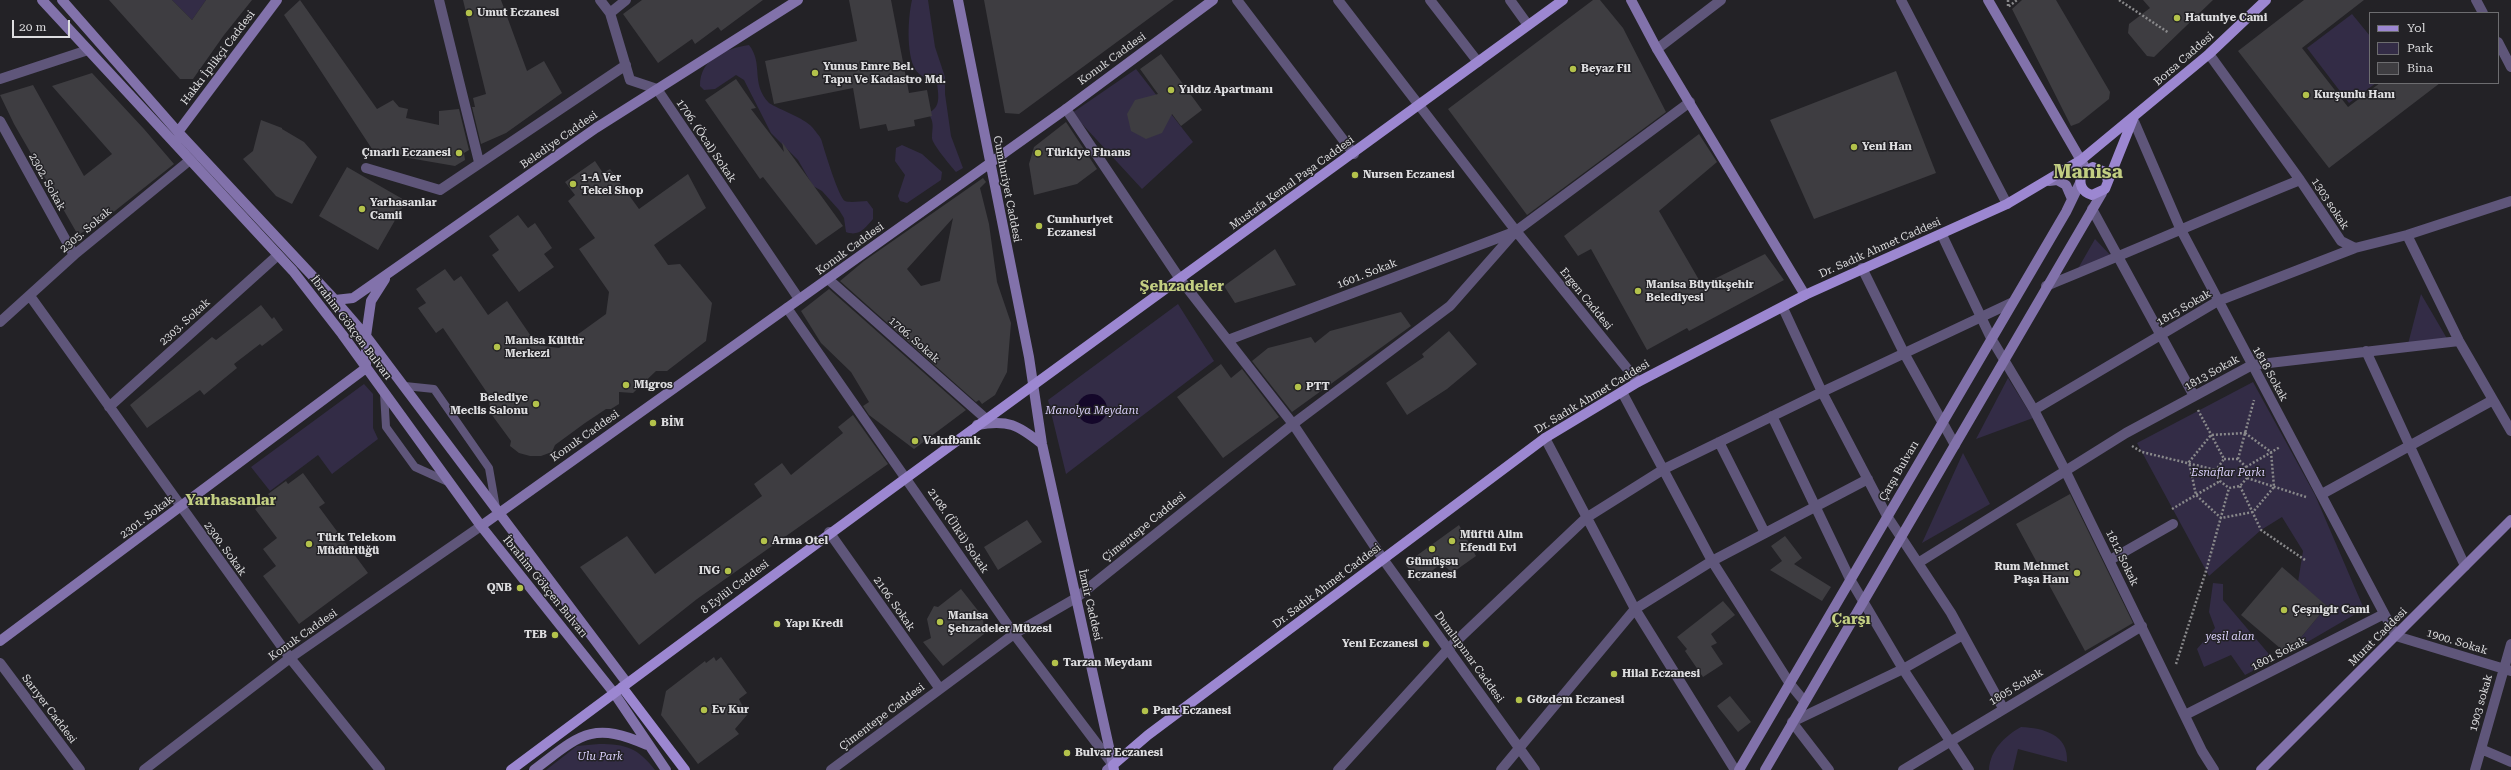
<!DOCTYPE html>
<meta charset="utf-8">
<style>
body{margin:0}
#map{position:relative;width:2511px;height:770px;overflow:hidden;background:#232226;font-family:"Roboto Serif",serif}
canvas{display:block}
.legend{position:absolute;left:2369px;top:12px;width:130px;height:72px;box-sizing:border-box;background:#232226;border:1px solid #6d6d70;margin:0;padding:5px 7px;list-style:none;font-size:12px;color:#dddddf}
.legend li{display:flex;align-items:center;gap:8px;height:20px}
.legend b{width:20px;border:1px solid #6d6d70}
.scale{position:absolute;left:12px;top:20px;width:58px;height:18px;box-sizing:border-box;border:2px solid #dddddf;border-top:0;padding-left:5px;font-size:12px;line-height:14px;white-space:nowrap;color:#dddddf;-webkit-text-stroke:3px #232226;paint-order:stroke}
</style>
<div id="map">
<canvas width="2511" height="770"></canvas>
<ul class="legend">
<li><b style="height:5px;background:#9c87d1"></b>Yol</li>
<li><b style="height:11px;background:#332c46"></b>Park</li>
<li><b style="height:11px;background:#3e3d41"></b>Bina</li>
</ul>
<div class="scale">20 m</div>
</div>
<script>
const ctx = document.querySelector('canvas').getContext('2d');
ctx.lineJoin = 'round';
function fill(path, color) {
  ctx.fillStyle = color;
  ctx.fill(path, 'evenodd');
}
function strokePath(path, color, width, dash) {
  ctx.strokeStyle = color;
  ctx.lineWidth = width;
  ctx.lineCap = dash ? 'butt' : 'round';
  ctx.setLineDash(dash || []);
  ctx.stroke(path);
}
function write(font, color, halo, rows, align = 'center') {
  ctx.font = font + ' "Roboto Serif",serif';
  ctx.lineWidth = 3;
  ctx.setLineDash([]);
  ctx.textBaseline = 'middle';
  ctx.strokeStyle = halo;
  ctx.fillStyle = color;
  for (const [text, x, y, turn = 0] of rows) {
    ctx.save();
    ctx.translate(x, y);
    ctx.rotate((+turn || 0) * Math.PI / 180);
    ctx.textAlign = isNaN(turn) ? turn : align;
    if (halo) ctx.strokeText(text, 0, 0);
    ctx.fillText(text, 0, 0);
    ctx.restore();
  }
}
const green = new Path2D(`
 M172 0H206L192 20Z
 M912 0H928L935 47 945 77V94L951 136 963 168 956 172C951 166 932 144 932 138 932 127 935 123 928 113 942 107 938 95 937 82 928 79 920 77 915 69 906 53 908 17 912 0Z
 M2352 14 2370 36V83H2376L2349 103 2307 48Z
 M749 45C764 64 750 83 769 103 780 110 804 118 812 127 815 131 821 137 822 142 825 152 839 198 845 201 850 203 861 201 867 201L873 209V219C865 228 859 237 846 232L844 218 839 210 822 191 813 186 798 160 771 133 744 80 736 75 715 89 704 90 700 86C700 58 725 49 749 45Z
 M1136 69 1193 142 1142 189 1072 113Z
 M902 145 922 154 942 172 941 180 907 203 900 201 898 196 905 175 895 161 896 148Z
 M2095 239 2114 259 2076 272Z
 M2421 294 2449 342 2408 344Z
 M1178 304 1214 361 1066 474 1048 400Z
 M2008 378 2033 418 1976 439Z
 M2253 382 2315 495 2364 609 2287 654 2327 606 2298 582 2303 551 2282 517 2261 530 2209 576 2137 443Z
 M364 384 373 394V428L378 439 332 474 318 455 270 491 251 467Z
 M1963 453 1990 504 1922 543Z
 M2213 583 2223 584V600L2274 660 2245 675 2231 655 2204 667 2197 649 2215 628 2209 612Z
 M2021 727C2044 728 2069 735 2067 762L2018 749 2013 770H1989C1990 750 2005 736 2021 727Z
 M599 744C626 744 638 748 655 770H546L577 746Z`);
const water = new Path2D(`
 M1077 409a15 15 0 1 1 30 0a15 15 0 1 1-30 0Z`);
const building = new Path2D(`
 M109 0H172L192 20 206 0H252L224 35 193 79H180Z
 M300 0 377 109 393 100 399 107 408 109 406 118 439 125V111L459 109 469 150 464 153 465 160 455 166 374 152 284 15Z
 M463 0H501L527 71 544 61 562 93 506 133 481 144 472 107H475L473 98 486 94Z
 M642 0H763L721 31 718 27 695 44 692 39 658 63 623 14Z
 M849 0H891L909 93 927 90 932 116 914 120 915 126 888 131 886 124 860 129 853 88 774 104 765 61 857 41Z
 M984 0H1174L1019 114 1005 113Z
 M1593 0H1600L1623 28 1666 112 1527 215 1448 109Z
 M2022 0H2056L2110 92 2109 99 2079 123 2071 126 2012 9Z
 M2143 0H2213L2154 57 2147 56 2128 33 2129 24 2150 8Z
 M2304 0H2364L2302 48 2348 107 2380 83H2440L2329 168 2238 51Z
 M1161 54 1202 110 1181 126 1172 114 1162 133 1146 139 1131 131 1127 114 1135 100 1158 94 1140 69Z
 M1896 71 1936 173 1814 219 1770 120Z
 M92 73 144 129 174 164 106 218 78 235 14 124 0 95 33 85 84 176 112 154 52 86Z
 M736 79 756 108 751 109 784 152 782 142 843 226 816 245 763 177 760 179 705 100Z
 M261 120 282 128V129L304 142 317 157 292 204 276 196 243 159 253 151Z
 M1066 122 1097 169 1077 184 1034 195 1029 164 1034 147Z
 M1699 134 1717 162 1659 211 1702 285 1765 254 1784 280 1689 331 1687 328 1647 350 1591 249 1578 256 1564 236Z
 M595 161 603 173 610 169 639 209 688 174 706 208 654 245 668 265 680 264 712 303 706 341 667 371H656L633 393 619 392V404L611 409H606L585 423 555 445 552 452 541 456H530L519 453 510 446 511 441 489 411 490 397 443 328 436 333 418 308 426 303 416 289 445 269 454 281 461 276 488 315 507 301 537 345 559 348 606 314 609 292 579 249 595 238 568 201 575 195 565 182Z
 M347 167 406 201 378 250 319 216Z
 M983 178 986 182 980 188 989 224 997 282 1011 323 1007 372 995 395 982 404 979 400 976 402 840 281 864 261ZM953 218 940 281 921 286 907 269Z
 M518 215 528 228 535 223 552 248 544 254 554 267 519 292 492 255 499 250 489 236Z
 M1275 249 1296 285 1235 303 1224 286Z
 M829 289 966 410 914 449 869 415 863 406 869 402 851 372 821 343 801 311Z
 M261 305 272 319 274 317 283 330 262 346 260 344 234 364 237 368 204 395 200 390 147 428 130 405 212 337 216 340Z
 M1401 312 1411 326 1292 412 1252 361 1268 348 1311 337 1315 343 1330 331Z
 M1449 331 1477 364 1447 389 1407 415 1386 383 1424 357 1422 354Z
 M1221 364 1231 378 1242 369 1279 417 1223 458 1177 397Z
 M853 415 888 464 697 599 639 645 580 567 627 536 655 574 762 496 754 484 782 463 791 475 843 433 838 427Z
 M303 473 325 503 319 507 368 573 299 624 263 576 276 566 263 549 277 538 255 509 270 497 268 494 286 481 288 484Z
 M2070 494 2133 623 2085 651 2016 524Z
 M1027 520 1042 542 998 570 984 547Z
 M1459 525 1476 556 1452 573 1442 563 1419 581 1405 564Z
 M1785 536 1802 558 1794 564 1831 587 1822 601 1770 570 1782 561 1771 546Z
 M2282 567 2327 606 2287 654 2241 615Z
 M961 589 983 617 984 634 943 666 923 642 931 638 927 619 934 606 938 607Z
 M1723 601 1735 615 1711 634 1717 643 1711 646 1723 664 1703 677 1685 651 1687 649 1677 637Z
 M714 657 716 661 721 657 747 693 739 699 747 715 735 729 739 734 698 764 661 715 666 691 705 661 706 663Z
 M1730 696 1751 722 1738 732 1717 706Z`);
const path = new Path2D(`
 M2008 0V7L2017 0
 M2119 0 2169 33
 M2198 410 2224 459
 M2245 433 2271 452 2274 487 2253 512 2221 518 2196 495 2189 462 2211 435Z
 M2132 446 2142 452 2216 470
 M2224 459H2238L2246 467 2247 478 2240 486 2229 488 2220 481 2216 470Z
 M2238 459 2254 400
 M2246 467 2280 447
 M2247 478 2306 497
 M2240 486 2261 530 2305 560
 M2172 509 2220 481
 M2176 664 2206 571 2229 488`);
const lane = new Path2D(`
 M405 386 434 389 489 468 496 508
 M384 393 386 427 415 467 446 481`);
const street = new Path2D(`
 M439 0 479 162
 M600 0 610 13 630 80 657 89 799 299
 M1237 0 1354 154
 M1338 0 1516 231 1638 382
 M1430 0 1478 62
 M1510 0 1528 25
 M1901 0 2007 204
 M2476 0 2483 13
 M610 13 626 0
 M2498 42 2511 67
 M1657 49 1721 0
 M2209 54 2300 180 2341 241 2355 248 2407 235 2511 201
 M0 79 88 50
 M1066 109 1180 279 1293 424 1383 559 1535 770
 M2133 119 2180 228 2396 636 2511 671
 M0 121 74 255
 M366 168 440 190 626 65
 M2092 209 2194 396
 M1942 235 1991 338 2034 410 2065 470 2202 751 2214 770
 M2407 235 2459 341 2511 431
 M1862 268 1904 353 1955 445
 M828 279 985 418
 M2046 286C2131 252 2215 214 2300 180
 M30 296 290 658 380 770
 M787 308 1014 634 1113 765
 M1783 308 1822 392 1887 516 1951 613 2003 708
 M0 322 74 255 190 160
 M1228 340 1514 232
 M2366 351 2465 566
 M1622 392 1712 561 1790 684 1804 701
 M109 407 278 255
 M2034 410 2218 301 2355 248
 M1772 416 1850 579 1903 669 1969 770
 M1545 438 1635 609 1735 770
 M1719 442 1765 533
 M2322 494 2493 400
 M829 532 940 689
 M2110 560 2173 524
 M1918 563 2126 433 2252 365 2459 341
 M0 663 80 770
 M2185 715 2384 614
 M2481 749 2511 762
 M144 770 290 658 481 526
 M831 770 1014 634 1076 598 1293 424 1450 306 1516 231 1690 102
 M1338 770 1449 648 1586 518 1664 469 1822 392 2011 303
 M1501 770 1635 609 1712 561 1868 479
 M1829 770 1792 722 1903 669 1963 635
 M1903 770 2142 626
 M2475 770 2511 644`);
const secondary = new Path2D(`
 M42 0 293 271 342 334 481 526 614 693 666 770
 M62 0 178 132 335 300 366 336 627 683
 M958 0 1029 357 1042 444 1113 765 1107 770
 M1631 0 1657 49 1805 295
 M1988 0 2086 169
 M178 132 277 0
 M2049 181 2057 180 2066 185 2072 199
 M335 300 353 298 596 128 798 0
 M366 368V336L371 301 385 279
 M977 425C1008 419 1018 425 1042 444
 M481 526 1066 109 1213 0
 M0 641 366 368
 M534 770C579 736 591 720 647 745
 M1739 770 2066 212 2080 183
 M1765 770 2102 193
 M2261 770 2511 520`);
const primary = new Path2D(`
 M2108 181 2105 172 2093 167 2082 174C2078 184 2082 192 2092 195L2105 189 2133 119
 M622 687 685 770
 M511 770C859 510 1211 256 1563 0
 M1114 770 1113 765 1148 735 1545 438 1638 382 1805 295 2007 204 2081 160 2209 54 2266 0`);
const markers = [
 [469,13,4,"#b3c24b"],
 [2177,18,4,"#b3c24b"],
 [1573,69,4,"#b3c24b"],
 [815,73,4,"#b3c24b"],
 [1171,90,4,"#b3c24b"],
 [2306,95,4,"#b3c24b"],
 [1854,147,4,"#b3c24b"],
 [459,153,4,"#b3c24b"],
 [1038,153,4,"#b3c24b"],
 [1355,175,4,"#b3c24b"],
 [573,184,4,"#b3c24b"],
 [362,209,4,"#b3c24b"],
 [1039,226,4,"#b3c24b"],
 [1638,291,4,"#b3c24b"],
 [497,347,4,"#b3c24b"],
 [626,385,4,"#b3c24b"],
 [1298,387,4,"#b3c24b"],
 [536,404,4,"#b3c24b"],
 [653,423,4,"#b3c24b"],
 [915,441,4,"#b3c24b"],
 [764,541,4,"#b3c24b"],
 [1452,541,4,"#b3c24b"],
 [309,544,4,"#b3c24b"],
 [1432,549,4,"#b3c24b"],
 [728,571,4,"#b3c24b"],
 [2077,573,4,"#b3c24b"],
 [520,588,4,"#b3c24b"],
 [2284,610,4,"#b3c24b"],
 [940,622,4,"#b3c24b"],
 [777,624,4,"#b3c24b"],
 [555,635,4,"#b3c24b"],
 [1426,644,4,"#b3c24b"],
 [1055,663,4,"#b3c24b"],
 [1614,674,4,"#b3c24b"],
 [1519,700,4,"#b3c24b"],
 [704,710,4,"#b3c24b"],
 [1145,711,4,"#b3c24b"],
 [1067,753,4,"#b3c24b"]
];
const poiNames = [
 ["Umut Eczanesi",477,13],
 ["Hatuniye Cami",2185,18],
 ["Yunus Emre Bel.",823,67],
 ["Tapu Ve Kadastro Md.",823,80],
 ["Beyaz Fil",1581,69],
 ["Yıldız Apartmanı",1179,90],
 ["Kurşunlu Hanı",2314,95],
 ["Yeni Han",1862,147],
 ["Çınarlı Eczanesi",451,153,"right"],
 ["Türkiye Finans",1046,153],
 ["Nursen Eczanesi",1363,175],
 ["1-A Ver",581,178],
 ["Tekel Shop",581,191],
 ["Yarhasanlar",370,203],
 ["Camii",370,216],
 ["Cumhuriyet",1047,220],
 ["Eczanesi",1047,233],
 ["Manisa Büyükşehir",1646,285],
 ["Belediyesi",1646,298],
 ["Manisa Kültür",505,341],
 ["Merkezi",505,354],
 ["Migros",634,385],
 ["PTT",1306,387],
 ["Belediye",528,398,"right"],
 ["Meclis Salonu",528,411,"right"],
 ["BİM",661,423],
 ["Vakıfbank",923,441],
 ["Müftü Alim",1460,535],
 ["Efendi Evi",1460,548],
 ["Türk Telekom",317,538],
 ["Müdürlüğü",317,551],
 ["Arma Otel",772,541],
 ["Gümüşsu",1432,562,"center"],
 ["Eczanesi",1432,575,"center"],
 ["Rum Mehmet",2069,567,"right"],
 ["Paşa Hanı",2069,580,"right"],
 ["ING",720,571,"right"],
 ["QNB",512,588,"right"],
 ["Çeşnigir Cami",2292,610],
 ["Manisa",948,616],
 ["Şehzadeler Müzesi",948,629],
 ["Yapı Kredi",785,624],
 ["TEB",547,635,"right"],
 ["Yeni Eczanesi",1418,644,"right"],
 ["Tarzan Meydanı",1063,663],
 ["Hilal Eczanesi",1622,674],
 ["Gözdem Eczanesi",1527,700],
 ["Ev Kur",712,710],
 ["Park Eczanesi",1153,711],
 ["Bulvar Eczanesi",1075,753]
];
const streetNames = [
 ["Hakkı İplikçi Caddesi",218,58,-53],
 ["Konuk Caddesi",1112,59,-36],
 ["Borsa Caddesi",2184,59,-41],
 ["Belediye Caddesi",559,140,-35],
 ["1706. (Öcal) Sokak",706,141,56],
 ["2302. Sokak",47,182,61],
 ["Mustafa Kemal Paşa Caddesi",1292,183,-36],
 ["Cumhuriyet Caddesi",1007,189,79],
 ["1303 sokak",2330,204,57],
 ["2305. Sokak",86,230,-40],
 ["Dr. Sadık Ahmet Caddesi",1880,248,-24],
 ["Konuk Caddesi",850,249,-36],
 ["1601. Sokak",1367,274,-21],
 ["Ergen Caddesi",1586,299,51],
 ["1815 Sokak",2184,308,-30],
 ["2303. Sokak",185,322,-42],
 ["İbrahim Gökçen Bulvarı",351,328,53],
 ["1706. Sokak",914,340,41],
 ["1813 Sokak",2212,373,-29],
 ["1818 Sokak",2270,374,61],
 ["Dr. Sadık Ahmet Caddesi",1592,397,-31],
 ["Konuk Caddesi",585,436,-35],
 ["Çarşı Bulvarı",1899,471,-60],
 ["2301. Sokak",147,517,-37],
 ["Çimentepe Caddesi",1144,527,-39],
 ["2108. (Ülkü) Sokak",958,531,56],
 ["2300. Sokak",225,549,54],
 ["1812 Sokak",2122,558,64],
 ["Dr. Sadık Ahmet Caddesi",1327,586,-37],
 ["İbrahim Gökçen Bulvarı",545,587,51],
 ["8 Eylül Caddesi",735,587,-37],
 ["2106. Sokak",894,604,55],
 ["İzmir Caddesi",1090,605,77],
 ["Konuk Caddesi",303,635,-35],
 ["Murat Caddesi",2378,637,-45],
 ["1900. Sokak",2457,642,17],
 ["1801 Sokak",2279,654,-27],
 ["Dumlupınar Caddesi",1469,657,54],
 ["1805 Sokak",2016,687,-31],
 ["1903 sokak",2481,703,-74],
 ["Sarıyer Caddesi",49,709,53],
 ["Çimentepe Caddesi",882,717,-37]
];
const parkNames = [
 ["Manolya Meydanı",1092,411],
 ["Esnaflar Parkı",2228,473],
 ["yeşil alan",2230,637],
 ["Ulu Park",600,757]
];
const districtNames = [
 ["Şehzadeler",1182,287],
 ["Yarhasanlar",231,501],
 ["Çarşı",1851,620]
];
const townNames = [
 ["Manisa",2088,172]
];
fill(green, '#332c46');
fill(water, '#14072a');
fill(building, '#3e3d41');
strokePath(path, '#89898b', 2.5, [2, 2]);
strokePath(lane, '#5f567a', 8);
strokePath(street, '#5f567a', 10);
strokePath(secondary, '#8272ab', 10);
strokePath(primary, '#9c87d1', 10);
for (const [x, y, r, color] of markers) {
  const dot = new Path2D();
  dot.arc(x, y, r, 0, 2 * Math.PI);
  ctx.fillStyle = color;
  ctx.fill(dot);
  strokePath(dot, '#232226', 1.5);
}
write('bold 11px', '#dddddf', '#232226', poiNames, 'left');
write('11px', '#dddddf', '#232226', streetNames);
write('italic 11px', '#dbd1fc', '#232226', parkNames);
write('bold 15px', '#c2ce82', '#232226', districtNames);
write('bold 19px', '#c2ce82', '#232226', townNames);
</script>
